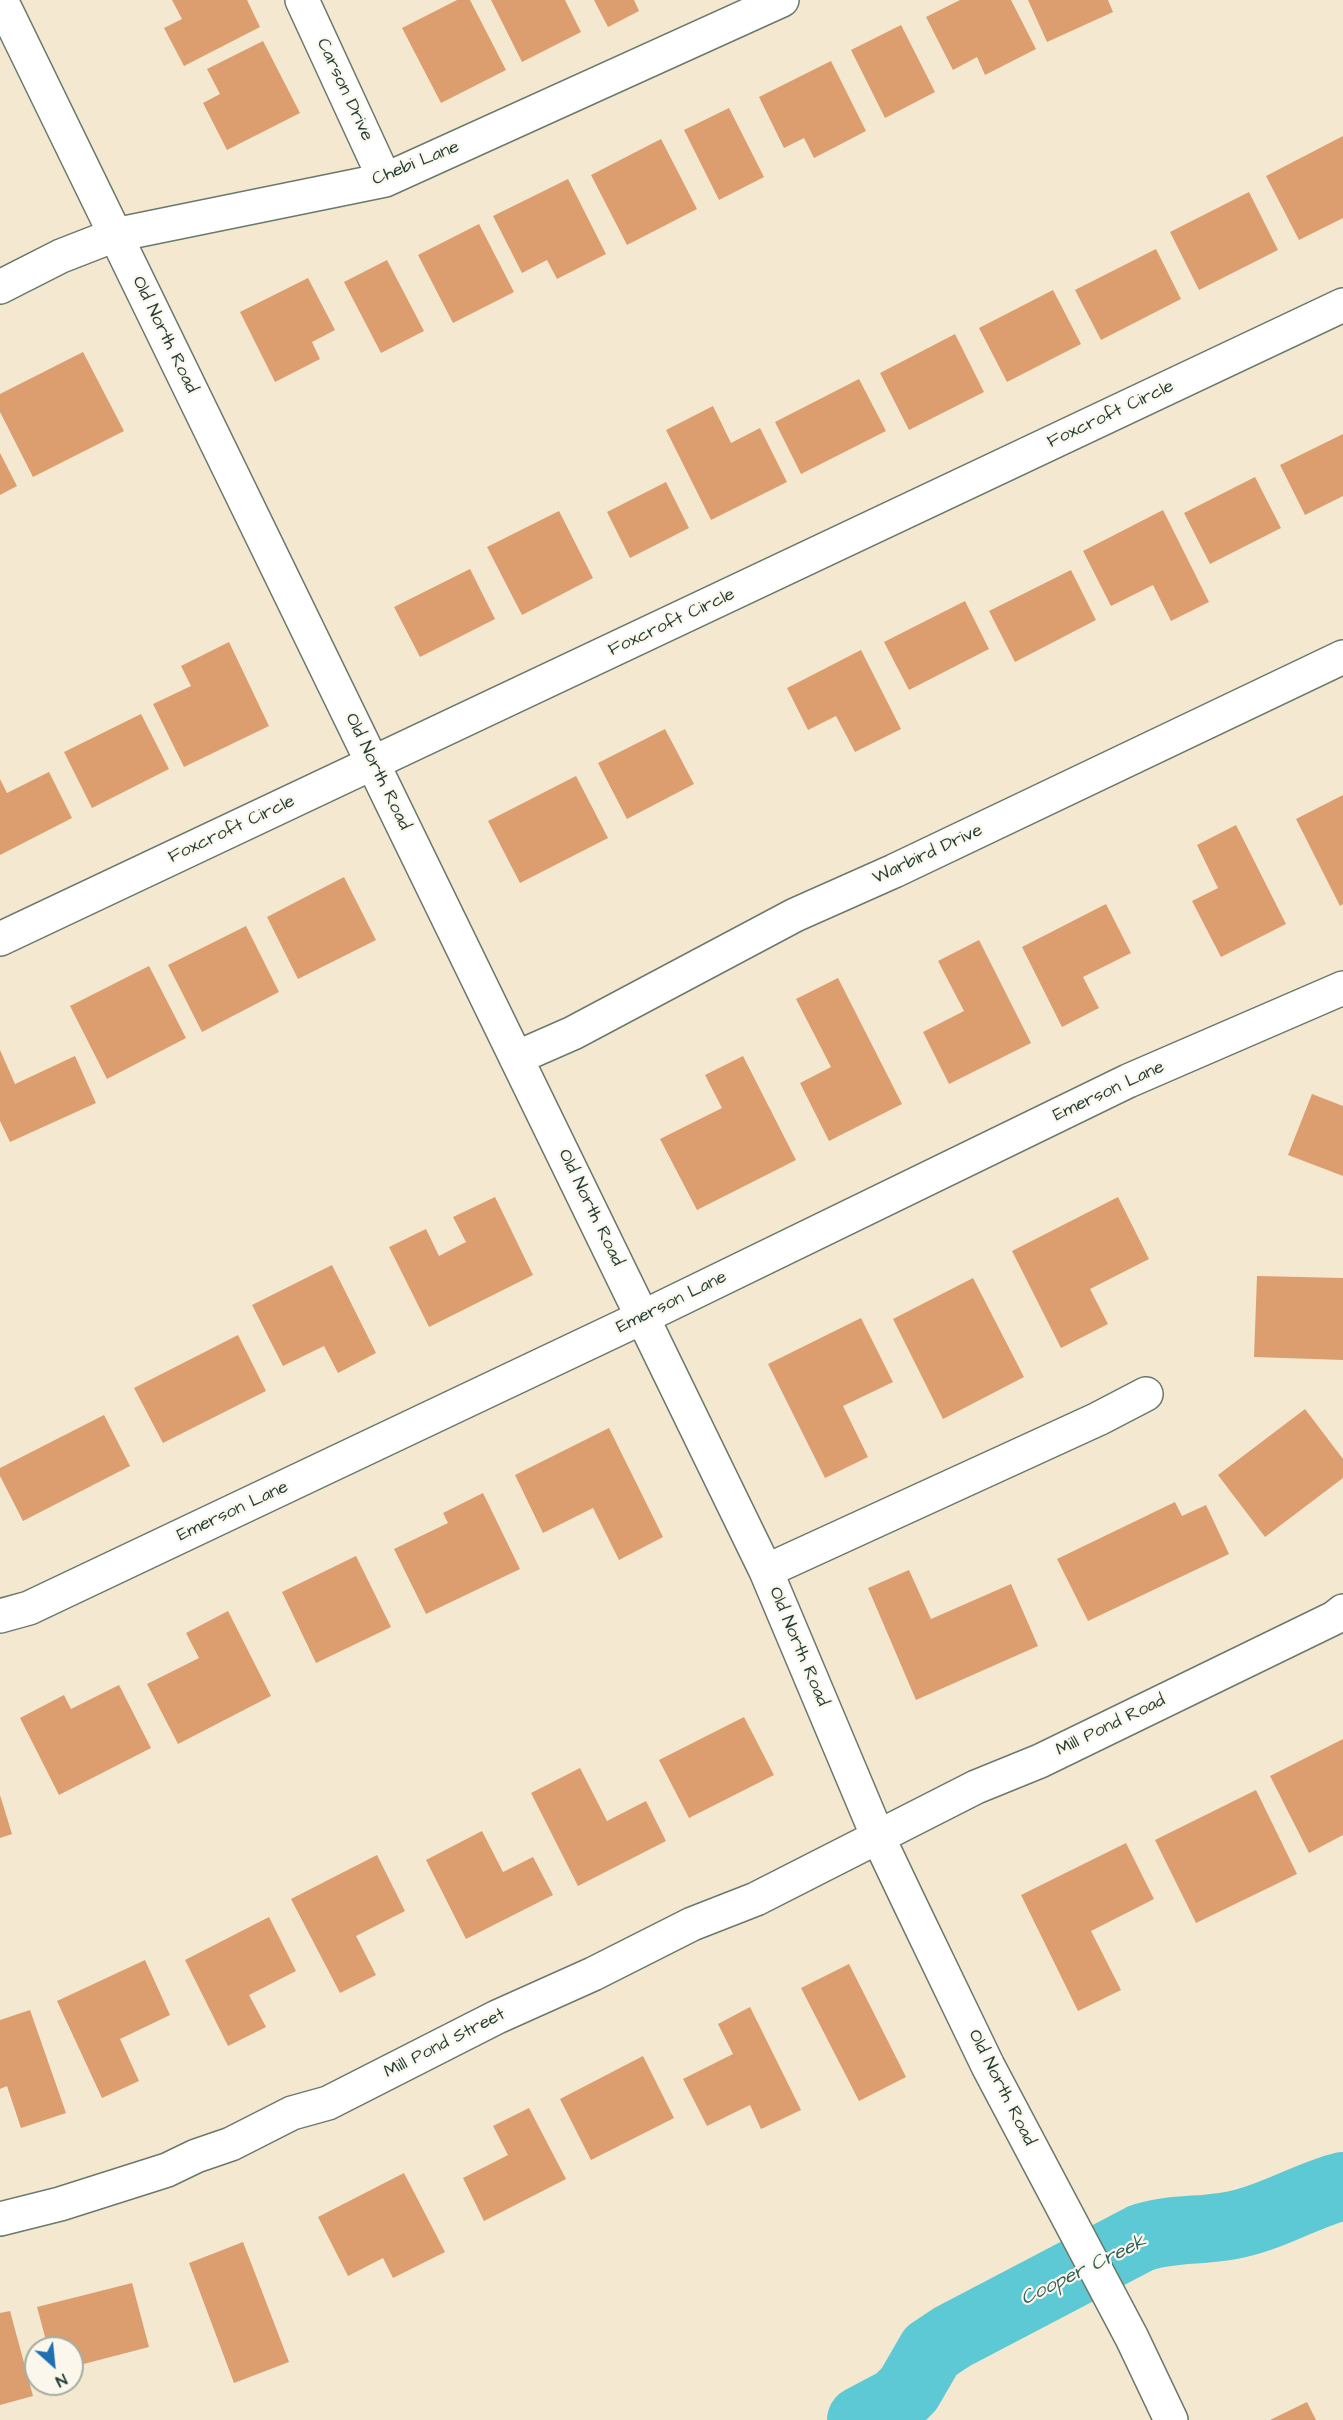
<!DOCTYPE html>
<style>
body{margin:0}
#map{position:relative;width:1343px;height:2420px;overflow:hidden;background:#f4e8d0;font-family:"Architects Daughter",sans-serif}
canvas{display:block}
.north{position:absolute;left:24px;top:2336px;width:60px;height:60px;box-sizing:border-box;background:#fbf7ec;border:2px solid #a3ada2;border-radius:50%;rotate:153deg;font-size:16px;font-weight:700;line-height:24px;text-align:center;color:#1f3d34}
.north::after{content:'';display:block;margin:auto;width:21px;height:27px;background:#1f6fb2;clip-path:polygon(50% 0,100% 100%,50% 72%,0 100%)}
</style>
<div id="map">
<canvas width="1343" height="2420"></canvas>
<div class="north">N</div>
</div>
<script>
const ctx = document.querySelector('canvas').getContext('2d');
ctx.lineJoin = 'round';
function strokePath(path, color, width, dash) {
  ctx.strokeStyle = color;
  ctx.lineWidth = width;
  ctx.lineCap = dash ? 'butt' : 'round';
  ctx.setLineDash(dash || []);
  ctx.stroke(path);
}
function fill(path, color) {
  ctx.fillStyle = color;
  ctx.fill(path, 'evenodd');
}
function write(font, color, halo, rows, align = 'center') {
  ctx.font = font + ' "Architects Daughter",sans-serif';
  ctx.lineWidth = 4.5;
  ctx.setLineDash([]);
  ctx.textBaseline = 'middle';
  ctx.strokeStyle = halo;
  ctx.fillStyle = color;
  for (const [text, x, y, turn = 0] of rows) {
    ctx.save();
    ctx.translate(x, y);
    ctx.rotate((+turn || 0) * Math.PI / 180);
    ctx.textAlign = isNaN(turn) ? turn : align;
    if (halo) ctx.strokeText(text, 0, 0);
    ctx.fillText(text, 0, 0);
    ctx.restore();
  }
}
const river = new Path2D(`
 M861 2420 897 2401 909 2389 931 2351 952 2337 1141 2238C1171 2227 1206 2232 1238 2224 1275 2216 1307 2195 1343 2186`);
const building = new Path2D(`
 M172 0H247L260 27 184 66 164 28 182 19Z
 M457 0H470L506 70 441 103 402 28Z
 M491 0H565L581 32 522 62Z
 M594 0H634L639 11 608 27Z
 M960 0H1011L1036 49 985 75 977 57 953 70 926 17Z
 M1028 0H1108L1113 12 1047 42Z
 M901 25 935 92 885 118 851 50Z
 M263 41 300 113 227 150 203 103 220 94 207 69Z
 M831 61 866 131 814 158 804 138 784 148 759 97Z
 M729 108 764 177 719 200 684 130Z
 M1343 136V218L1299 240 1266 176Z
 M661 139 697 209 627 245 591 175Z
 M568 179 606 254 557 279 547 260 522 273 493 216Z
 M1249 192 1278 250 1199 290 1170 232Z
 M479 224 514 292 453 323 418 255Z
 M1156 249 1181 299 1101 340 1075 290Z
 M387 260 424 331 381 353 344 282Z
 M308 278 335 330 312 342 320 359 275 382 240 312Z
 M1053 290 1081 344 1007 382 979 328Z
 M955 334 984 392 909 430 880 373Z
 M83 352 124 431 33 477 0 412V394Z
 M859 379 886 431 801 474 775 422Z
 M713 406 731 443 760 428 787 482 711 520 666 430Z
 M1343 434V496L1305 515 1280 465Z
 M0 453 17 486 0 495Z
 M1255 477 1281 528 1210 564 1184 513Z
 M666 482 689 528 630 558 607 512Z
 M1163 510 1209 602 1171 621 1153 585 1111 606 1083 551Z
 M559 511 593 578 522 615 487 547Z
 M470 569 495 619 420 657 394 607Z
 M1071 570 1096 620 1015 662 989 611Z
 M965 601 989 649 909 690 884 642Z
 M229 642 269 726 184 767 153 704 191 686 181 666Z
 M861 650 901 729 855 752 836 716 808 730 787 688Z
 M141 714 169 769 92 808 64 752Z
 M665 729 694 784 627 819 598 763Z
 M49 772 72 818 0 855V779L7 793Z
 M576 776 608 838 520 883 488 821Z
 M1343 795V904L1340 906 1296 819Z
 M1236 825 1286 924 1221 957 1192 901 1218 888 1197 845Z
 M344 877 376 940 298 979 267 917Z
 M1106 904 1131 953 1083 977 1099 1008 1062 1027 1022 947Z
 M246 926 279 992 202 1032 168 965Z
 M979 940 1031 1043 949 1084 923 1032 964 1011 938 961Z
 M149 966 186 1038 107 1079 70 1006Z
 M838 978 902 1104 829 1141 800 1083 831 1067 796 999Z
 M0 1050 15 1084 75 1056 96 1103 10 1142 0 1121Z
 M743 1056 796 1160 697 1210 660 1139 722 1108 705 1075Z
 M1312 1094 1343 1106V1176L1288 1155Z
 M495 1197 533 1275 429 1327 389 1247 426 1229 439 1256 466 1242 453 1217Z
 M1118 1197 1149 1259 1090 1289 1108 1324 1061 1348 1012 1251Z
 M332 1265 376 1353 338 1373 324 1346 283 1366 252 1305Z
 M1257 1276 1343 1278V1360L1254 1357Z
 M973 1278 1024 1377 943 1419 893 1319Z
 M861 1318 893 1382 843 1406 868 1457 825 1478 768 1364Z
 M238 1335 266 1391 163 1443 134 1388Z
 M1305 1409 1343 1459V1478L1265 1537 1218 1475Z
 M104 1415 130 1466 23 1521 0 1476V1468Z
 M609 1428 663 1537 619 1560 593 1508 543 1533 515 1475Z
 M483 1493 520 1569 426 1614 394 1549 448 1523 443 1513Z
 M1175 1502 1182 1516 1206 1505 1229 1554 1088 1621 1057 1559Z
 M356 1556 391 1627 316 1663 282 1592Z
 M909 1570 931 1619 1011 1584 1038 1646 916 1700 868 1588Z
 M228 1611 271 1696 178 1744 147 1684 199 1658 186 1633Z
 M119 1685 151 1748 59 1795 20 1718 64 1695 71 1709Z
 M744 1717 774 1775 689 1818 659 1760Z
 M1343 1739V1835L1309 1853 1270 1776Z
 M580 1768 607 1821 646 1801 666 1841 578 1886 531 1793Z
 M1256 1790 1297 1874 1196 1923 1155 1840Z
 M0 1795 12 1834 0 1838Z
 M482 1831 503 1872 533 1857 553 1895 466 1939 426 1860Z
 M1126 1843 1154 1899 1091 1931 1121 1990 1078 2011 1021 1895Z
 M377 1855 405 1911 356 1936 376 1975 340 1993 291 1899Z
 M269 1917 296 1971 249 1995 266 2027 228 2046 185 1960Z
 M145 1960 170 2015 120 2039 139 2081 102 2098 57 2001Z
 M849 1964 906 2077 859 2101 801 1988Z
 M750 2007 801 2110 761 2129 750 2105 707 2126 683 2079 733 2054 718 2024Z
 M30 2010 66 2113 21 2128 7 2086 0 2089V2020Z
 M643 2056 674 2118 591 2160 560 2099Z
 M529 2108 566 2179 484 2221 463 2178 508 2155 493 2126Z
 M404 2173 445 2252 393 2278 383 2258 348 2276 318 2217Z
 M243 2242 289 2362 234 2383 189 2263Z
 M132 2283 149 2347 72 2367V2348H48L37 2307Z
 M10 2311 33 2396 0 2405V2313Z
 M1307 2402 1316 2420H1270Z`);
const minor = new Path2D(`
 M1 0 766 1571 878 1837 908 1900 988 2066 1132 2338 1171 2420
 M302 0 385 180
 M0 287 61 256 115 235 385 180 782 0
 M0 939 1343 305
 M516 1058 573 1033 795 915 894 871 1343 657
 M766 1571 1098 1419 1146 1394
 M0 1616 29 1608 643 1317 1128 1081 1343 988
 M0 2219 60 2204 167 2170 196 2156 231 2144 292 2113 328 2103 497 2017 593 1974 692 1924 756 1899 976 1787 1040 1761 1334 1618 1343 1611`);
const streetNames = [
 ["Carson Drive",344,90,65],
 ["Chebi Lane",416,164,-22],
 ["Old North Road",164,335,64],
 ["Foxcroft Circle",1111,415,-25],
 ["Foxcroft Circle",672,623,-25],
 ["Old North Road",377,772,64],
 ["Foxcroft Circle",232,830,-25],
 ["Warbird Drive",928,855,-25],
 ["Emerson Lane",1109,1092,-25],
 ["Old North Road",590,1208,64],
 ["Emerson Lane",672,1303,-26],
 ["Emerson Lane",233,1512,-25],
 ["Old North Road",798,1647,67],
 ["Mill Pond Road",1111,1726,-26],
 ["Mill Pond Street",445,2044,-27],
 ["Old North Road",1001,2088,63]
];
const waterNames = [
 ["Cooper Creek",1084,2271,-26]
];
strokePath(river, '#5dc9d4', 68);
fill(building, '#dc9e6f');
strokePath(minor, '#6a796b', 36);
strokePath(minor, '#fff', 33);
write('18px', '#1f3d34', '#fbf7ec', streetNames);
write('italic 20px', '#2e605c', '#fbf7ec', waterNames);
</script>
